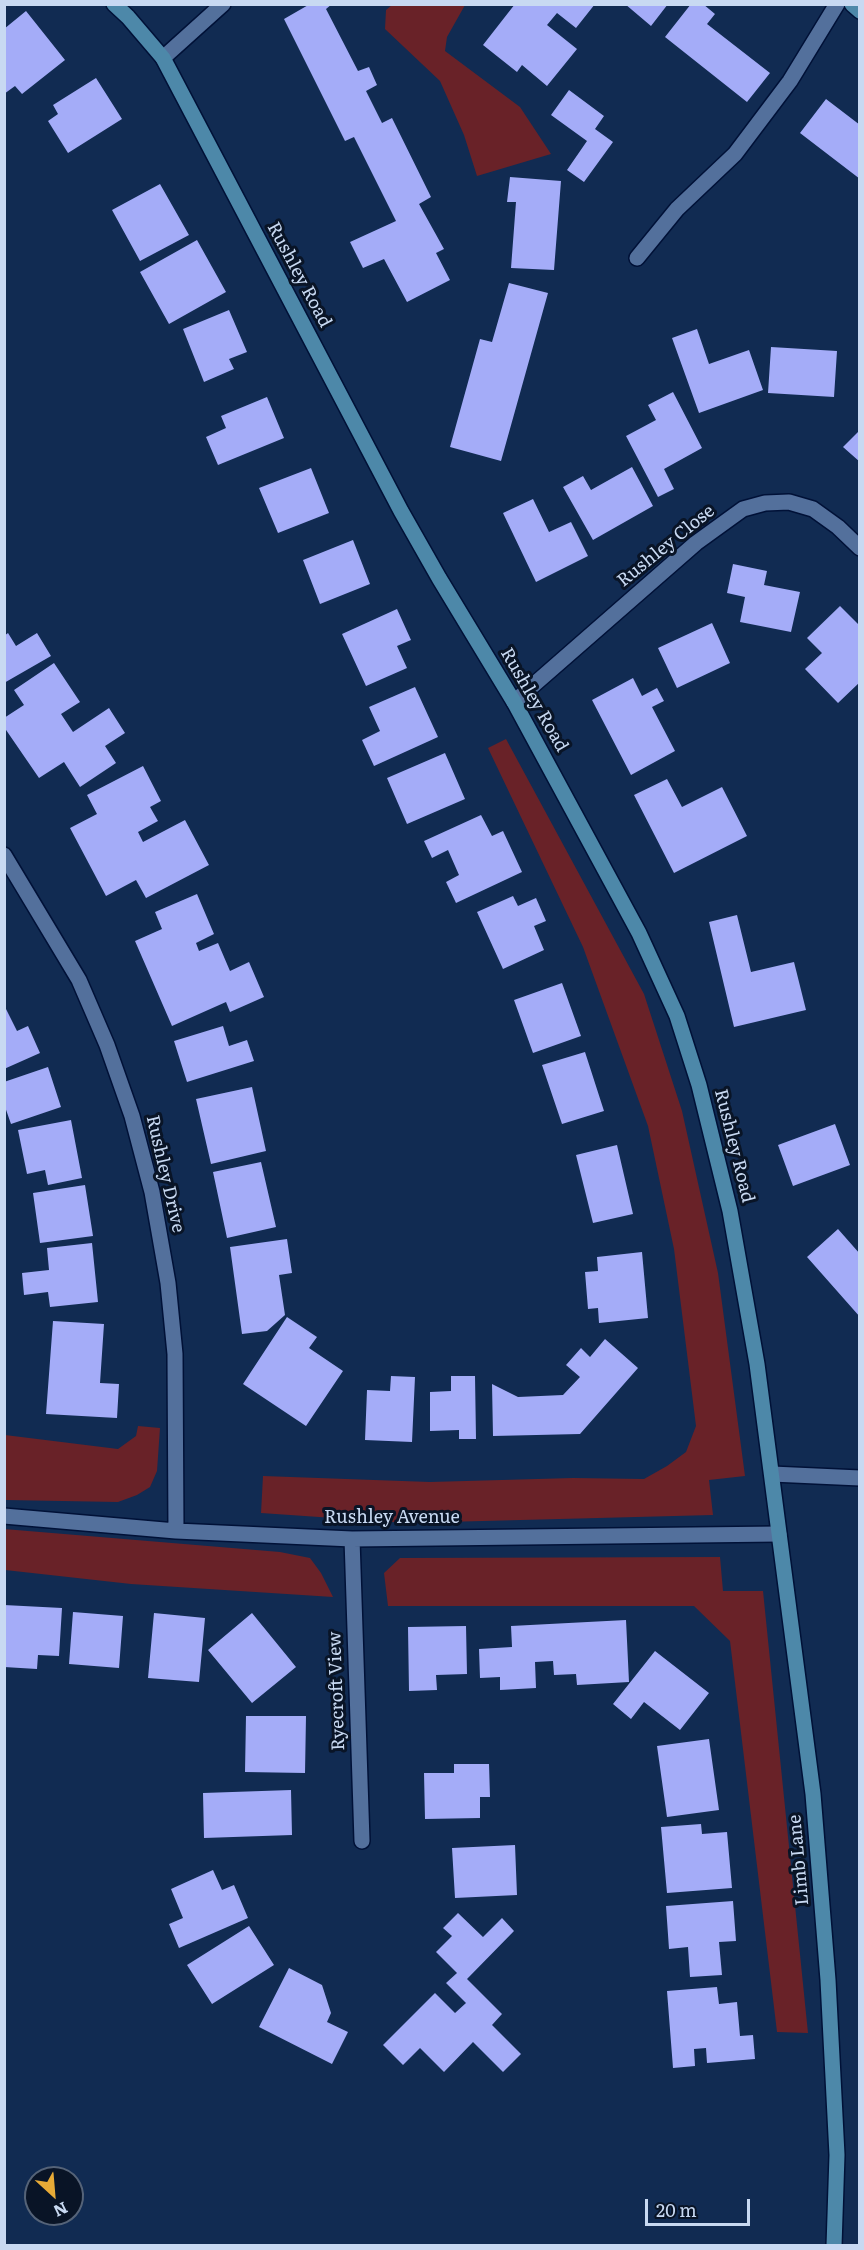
<!DOCTYPE html>
<style>
body{margin:0}
#map{position:relative;width:864px;height:2250px;overflow:hidden;background:#112b52;font-family:Literata,serif}
canvas{display:block}
.frame{position:absolute;inset:0;border:6px solid #c8d9f2;pointer-events:none}
.north{position:absolute;left:24px;top:2166px;width:60px;height:60px;box-sizing:border-box;background:#091426;border:2px solid #556378;border-radius:50%;rotate:154deg;font-size:16px;font-weight:700;line-height:24px;text-align:center;color:#c8d9f2}
.north::after{content:'';display:block;margin:auto;width:21px;height:27px;background:#e8ab37;clip-path:polygon(50% 0,100% 100%,50% 72%,0 100%)}
.scale{position:absolute;left:645px;top:2199px;width:105px;height:27px;box-sizing:border-box;border:3px solid #c8d9f2;border-top:0;padding-left:8px;font-size:18px;line-height:21px;white-space:nowrap;color:#c8d9f2;-webkit-text-stroke:4px #091426;paint-order:stroke}
</style>
<div id="map">
<canvas width="864" height="2250"></canvas>
<div class="frame"></div>
<div class="north">N</div>
<div class="scale">20 m</div>
</div>
<script>
const ctx = document.querySelector('canvas').getContext('2d');
ctx.lineJoin = 'round';
function fill(path, color) {
  ctx.fillStyle = color;
  ctx.fill(path, 'evenodd');
}
function strokePath(path, color, width, dash) {
  ctx.strokeStyle = color;
  ctx.lineWidth = width;
  ctx.lineCap = dash ? 'butt' : 'round';
  ctx.setLineDash(dash || []);
  ctx.stroke(path);
}
function write(font, color, halo, rows, align = 'center') {
  ctx.font = font + ' Literata,serif';
  ctx.lineWidth = 6;
  ctx.setLineDash([]);
  ctx.textBaseline = 'middle';
  ctx.strokeStyle = halo;
  ctx.fillStyle = color;
  for (const [text, x, y, turn = 0] of rows) {
    ctx.save();
    ctx.translate(x, y);
    ctx.rotate((+turn || 0) * Math.PI / 180);
    ctx.textAlign = isNaN(turn) ? turn : align;
    if (halo) ctx.strokeText(text, 0, 0);
    ctx.fillText(text, 0, 0);
    ctx.restore();
  }
}
const green = new Path2D(`
 M392 5H465L447 37 445 51 520 107 551 154 477 176 464 135 440 81 385 29 386 10Z
 M506 739 644 994 682 1111 718 1273 745 1476 709 1480 713 1515 406 1523 261 1513 263 1476 430 1482 573 1478 644 1479 667 1466 686 1452 696 1426 674 1249 648 1126 583 947 488 748Z
 M138 1426 160 1428 157 1471 150 1487 137 1495 118 1502 5 1500V1435L118 1449 136 1436Z
 M4 1529 280 1552 310 1558 321 1573 333 1597 131 1584 5 1570Z
 M720 1557 723 1591H763L808 2033 777 2032 730 1641 694 1606H388L384 1573 400 1558Z`);
const building = new Path2D(`
 M310 4H332L326 9 358 71 369 67 377 85 366 91 382 123 392 118 431 197 419 204 444 249 436 253 450 280 407 302 384 259 363 268 350 242 396 221 354 137 345 141 284 19Z
 M515 4H595L576 28 557 13 547 25 577 49 547 86 522 65 517 72 483 45Z
 M625 4H668L651 26Z
 M691 4H703L715 14 707 24 770 73 747 102 665 37Z
 M26 11 65 60 22 94 15 86 4 94V29Z
 M96 78 122 119 68 153 48 121 58 114 53 105Z
 M569 90 604 116 595 129 613 142 584 182 567 170 587 141 551 115Z
 M826 99 860 125V179L800 133Z
 M510 177 561 181 554 270 511 268 516 202H507Z
 M160 184 189 235 140 261 112 210Z
 M197 240 226 292 169 324 140 272Z
 M509 283 548 293 501 461 450 447 480 339 492 342Z
 M229 310 247 352 229 359 234 369 204 382 183 329Z
 M697 329 709 364 749 350 763 390 699 413 672 338Z
 M771 347 837 351 834 397 768 393Z
 M673 392 702 448 664 469 674 489 658 497 626 436 656 420 648 405Z
 M267 397 284 438 218 465 206 437 226 428 221 416Z
 M860 430V462L843 447Z
 M632 467 653 506 593 540 563 487 583 476 591 490Z
 M311 468 329 513 278 533 259 488Z
 M533 499 549 532 571 522 588 556 536 582 503 513Z
 M353 540 370 584 320 604 303 560Z
 M733 564 767 571 764 585 800 592 791 632 740 622 745 597 727 593Z
 M840 606 860 626V682L838 703 805 669 822 653 807 638Z
 M397 609 411 640 397 646 407 668 366 686 342 634Z
 M712 623 730 663 677 688 658 648Z
 M8 633 16 646 37 633 51 656 4 683V636Z
 M54 663 80 702 61 714 73 732 109 708 125 733 105 746 116 763 80 787 64 762 39 778 4 727V718L24 705 14 690Z
 M633 678 642 696 657 688 664 701 652 707 675 751 631 775 592 700Z
 M415 687 438 737 374 766 362 740 380 731 369 707Z
 M445 753 465 799 407 824 387 778Z
 M143 766 161 801 150 807 158 821 138 832 143 842 185 820 209 865 146 898 136 880 106 896 70 828 97 814 87 795Z
 M667 779 682 807 722 787 747 836 674 873 634 795Z
 M481 815 492 836 503 831 522 872 456 903 446 882 459 875 448 850 432 858 424 841Z
 M197 894 214 934 196 943 199 951 218 943 230 971 249 962 264 997 230 1012 226 1002 172 1026 135 941 162 929 155 912Z
 M513 896 518 906 536 898 546 921 534 926 544 950 503 969 477 912Z
 M737 915 751 972 794 962 806 1010 734 1027 709 922Z
 M562 983 581 1036 533 1053 514 1000Z
 M4 1005 17 1031 28 1026 40 1053 4 1069Z
 M223 1026 229 1046 247 1040 254 1061 187 1082 174 1041Z
 M585 1052 604 1111 562 1124 542 1065Z
 M48 1067 61 1107 11 1124 4 1104V1082Z
 M252 1087 266 1151 211 1164 196 1099Z
 M71 1120 82 1178 48 1185 45 1170 27 1174 18 1130Z
 M835 1124 850 1165 793 1186 778 1145Z
 M617 1145 633 1214 593 1223 576 1155Z
 M261 1162 276 1227 227 1238 213 1172Z
 M85 1185 93 1236 40 1243 33 1193Z
 M838 1229 860 1254V1317L807 1257Z
 M287 1239 292 1273 279 1275 285 1315 267 1331 242 1334 230 1247Z
 M92 1243 98 1302 50 1307 48 1292 24 1295 22 1273 49 1270 47 1248Z
 M642 1252 648 1318 599 1323 598 1308 588 1309 585 1272 598 1271 597 1257Z
 M287 1317 317 1337 309 1348 343 1371 306 1426 243 1384Z
 M53 1321 104 1324 100 1383 119 1384 117 1418 46 1414Z
 M605 1339 638 1368 580 1434 493 1436 492 1384 518 1397 563 1395 580 1377 566 1365 581 1348 590 1357Z
 M391 1376 415 1377 412 1442 365 1440 367 1390 390 1391Z
 M451 1376H475L476 1439H459V1430L430 1431V1392L451 1391Z
 M4 1605 62 1608 59 1656 38 1655 37 1669 4 1667Z
 M73 1612 123 1616 119 1668 69 1664Z
 M154 1613 205 1618 199 1682 148 1678Z
 M252 1613 296 1667 252 1703 208 1650Z
 M626 1620 629 1682 577 1685 576 1674 554 1675 553 1661 535 1662 536 1688 500 1690V1677L480 1678 479 1649 512 1647 511 1626Z
 M466 1626 467 1674 436 1675 437 1690 409 1691 408 1627Z
 M655 1651 709 1693 680 1730 644 1702 631 1719 613 1704Z
 M246 1716H306L305 1773 245 1772Z
 M709 1739 719 1810 667 1817 657 1746Z
 M454 1764H489L490 1797H480V1818L425 1819 424 1773H454Z
 M291 1790 292 1835 204 1838 203 1793Z
 M701 1824 702 1834 727 1832 732 1888 667 1893 661 1827Z
 M515 1845 517 1895 455 1898 452 1848Z
 M213 1870 222 1890 234 1885 248 1918 179 1948 169 1924 183 1918 171 1889Z
 M733 1901 736 1941 719 1942 722 1975 690 1977 688 1947 669 1949 666 1906Z
 M458 1913 483 1937 502 1918 514 1931 467 1979 502 2014 492 2025 521 2054 503 2072 473 2042 444 2072 420 2048 403 2065 383 2045 435 1993 455 2013 466 2003 446 1983 457 1973 436 1952 452 1936 443 1928Z
 M249 1926 274 1965 212 2004 187 1965Z
 M289 1968 322 1985 331 2013 327 2022 348 2032 332 2064 259 2027Z
 M717 1987 719 2004 737 2002 740 2036 753 2035 755 2059 707 2063 706 2048 694 2049 695 2066 673 2068 667 1991Z`);
const lane = new Path2D(`
 M163 58 223 4
 M637 258 677 209 735 154 790 81 837 4`);
const street = new Path2D(`
 M514 702 696 543 743 509 765 503 789 502 813 509 838 527 860 548
 M4 855 79 980 107 1045 132 1116 152 1192 168 1283 175 1354 176 1531
 M772 1474 860 1478
 M4 1516 176 1531 352 1539 779 1534
 M352 1539 362 1841`);
const secondary = new Path2D(`
 M114 4 128 17 163 58 401 511 439 578 514 702 639 933 677 1016 699 1085 730 1211 757 1364 813 1794 828 1980 837 2155 834 2246
 M852 4 860 11`);
const streetNames = [
 ["Rushley Road",299,275,62],
 ["Rushley Close",666,546,-39],
 ["Rushley Road",534,700,60],
 ["Rushley Road",734,1146,76],
 ["Rushley Drive",165,1174,77],
 ["Rushley Avenue",392,1518],
 ["Ryecroft View",337,1691,-92],
 ["Limb Lane",799,1860,-95]
];
fill(green, '#692228');
fill(building, '#a4acf8');
strokePath(lane, '#001137', 18);
strokePath(street, '#001137', 18);
strokePath(secondary, '#001137', 18);
strokePath(lane, '#53709c', 15);
strokePath(street, '#53709c', 15);
strokePath(secondary, '#4d88a9', 15);
write('18px', '#c8d9f2', '#091426', streetNames);
</script>
